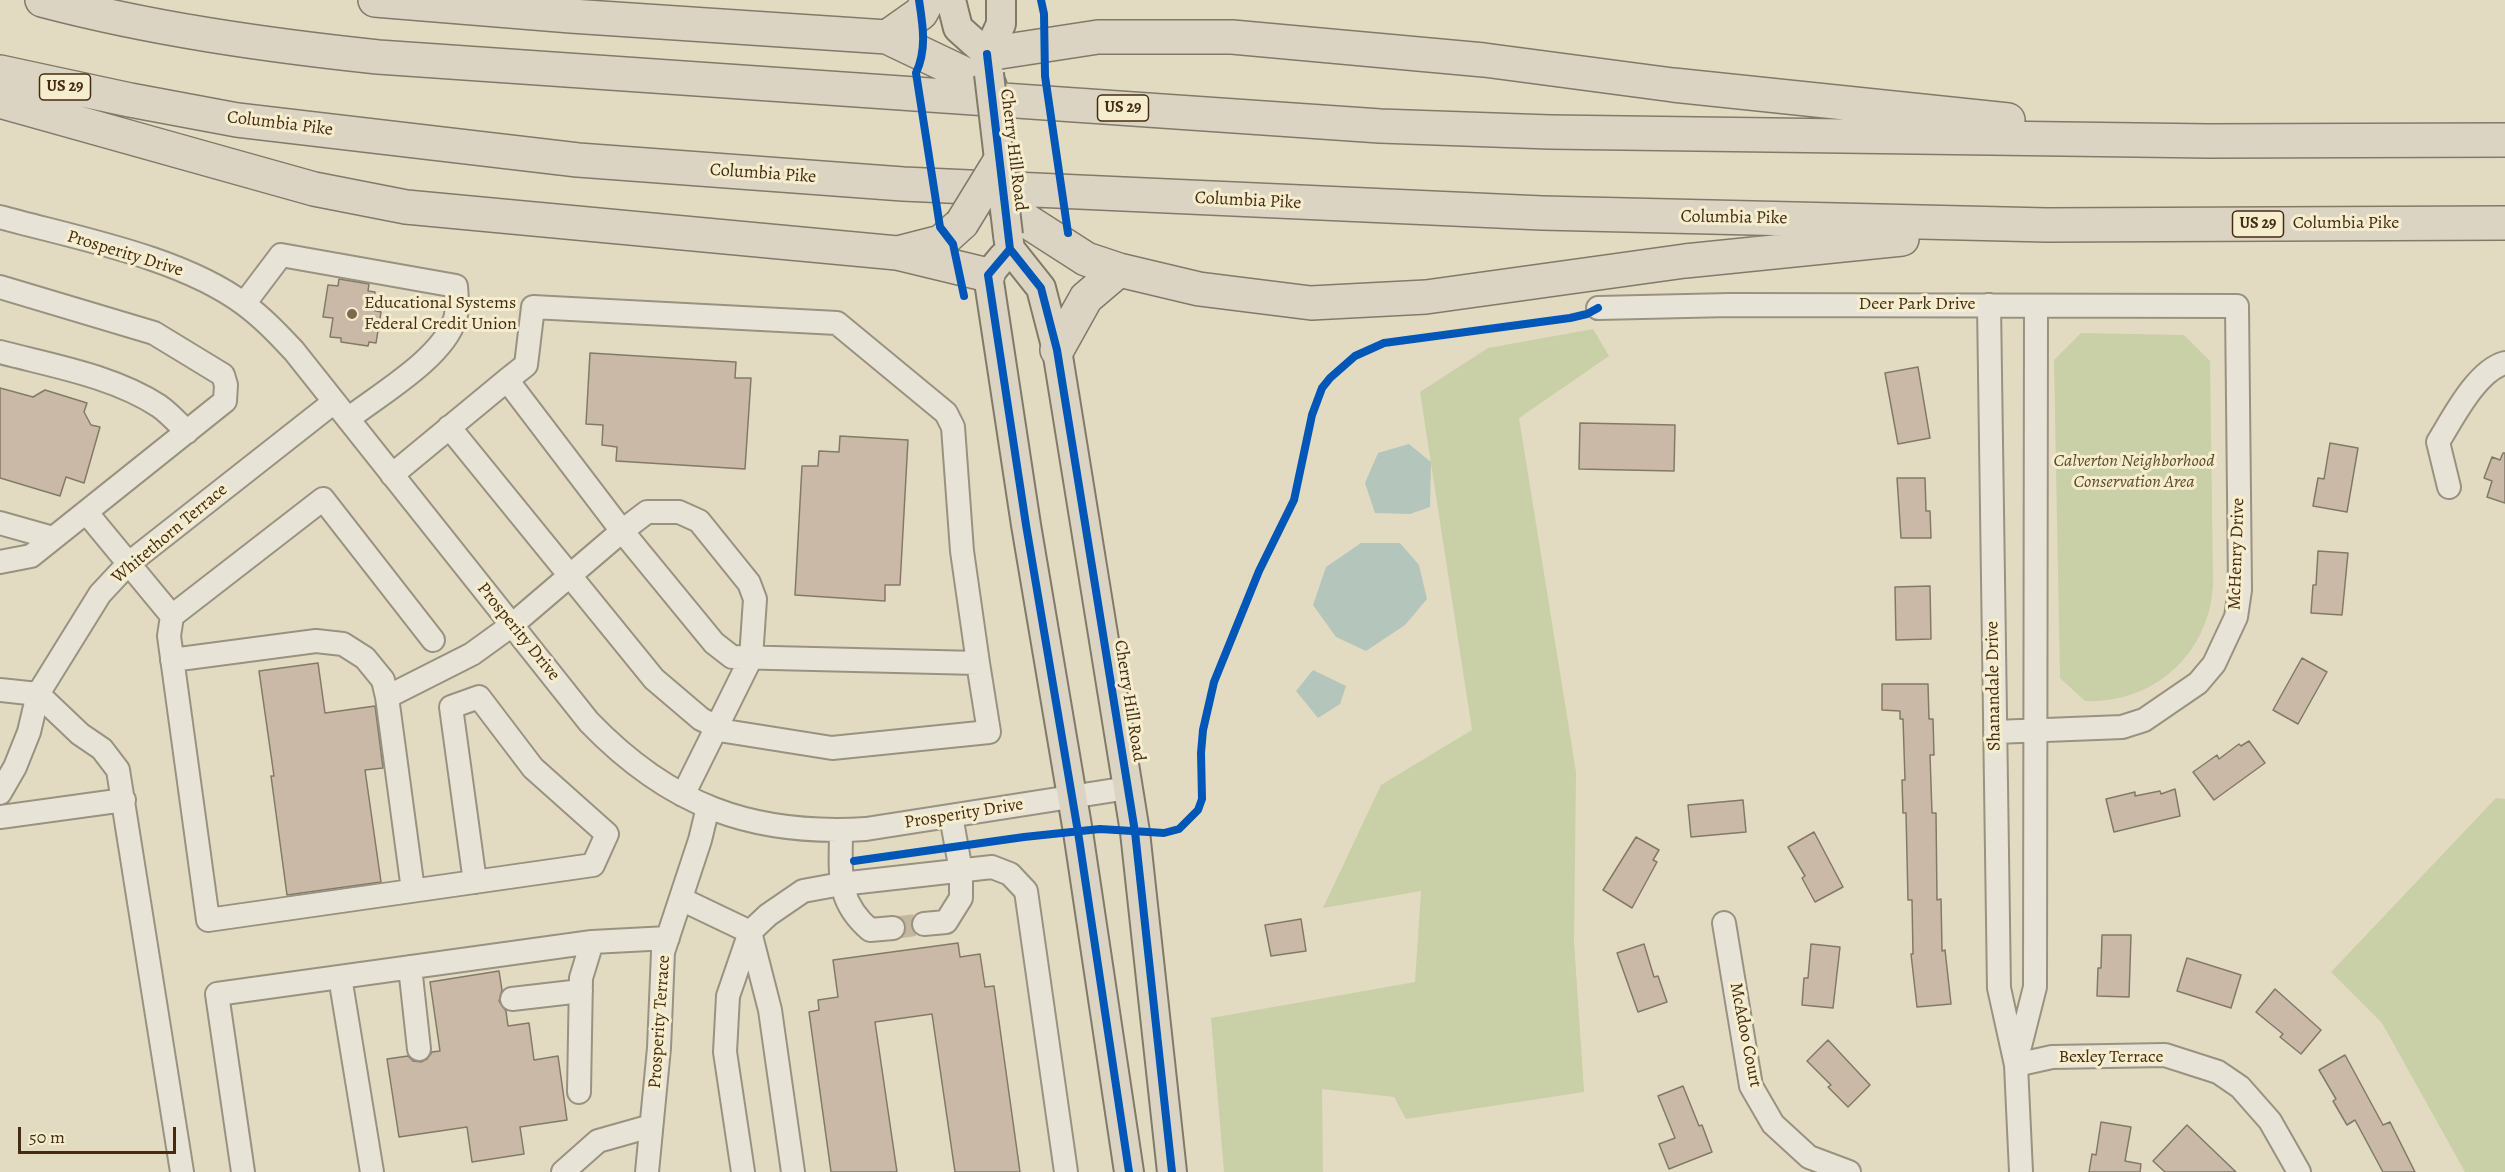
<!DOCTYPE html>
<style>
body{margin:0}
#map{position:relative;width:2505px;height:1172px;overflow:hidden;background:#e2dbc1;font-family:Alegreya,serif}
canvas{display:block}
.scale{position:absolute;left:18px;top:1127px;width:158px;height:27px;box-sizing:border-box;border:3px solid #452c10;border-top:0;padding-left:8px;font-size:18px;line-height:21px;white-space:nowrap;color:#452c10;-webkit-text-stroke:4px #f5edce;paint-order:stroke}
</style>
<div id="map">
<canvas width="2505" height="1172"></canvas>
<div class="scale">50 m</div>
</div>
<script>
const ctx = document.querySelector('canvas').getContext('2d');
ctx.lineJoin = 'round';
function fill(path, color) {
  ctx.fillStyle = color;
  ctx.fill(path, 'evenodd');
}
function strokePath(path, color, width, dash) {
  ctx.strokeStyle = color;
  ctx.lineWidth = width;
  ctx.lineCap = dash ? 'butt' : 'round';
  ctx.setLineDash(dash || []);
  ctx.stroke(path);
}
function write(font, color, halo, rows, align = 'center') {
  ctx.font = font + ' Alegreya,serif';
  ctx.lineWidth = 6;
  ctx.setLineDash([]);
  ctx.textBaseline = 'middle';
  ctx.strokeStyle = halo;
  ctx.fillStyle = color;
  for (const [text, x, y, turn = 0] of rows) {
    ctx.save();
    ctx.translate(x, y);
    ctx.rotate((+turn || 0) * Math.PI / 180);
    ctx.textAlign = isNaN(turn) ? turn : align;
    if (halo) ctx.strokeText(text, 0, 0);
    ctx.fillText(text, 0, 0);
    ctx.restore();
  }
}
const green = new Path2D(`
 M1593 329 1609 356 1519 418 1576 772 1574 942 1584 1092 1406 1119 1394 1097 1322 1089 1323 1172H1224L1211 1018 1415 982 1421 891 1323 908 1381 785 1472 730 1420 392 1488 348Z
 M2081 333 2184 335 2210 361 2213 584C2210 653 2154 704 2085 701L2060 678 2054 360Z
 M2496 798 2505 799V1172H2465L2382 1023 2331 972Z`);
const water = new Path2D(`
 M1409 444 1431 462 1430 507 1410 514 1375 513 1365 483 1378 453Z
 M1361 543H1400L1419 565 1427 599 1405 625 1366 651 1336 637 1313 605 1326 567Z
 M1313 670 1346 686 1340 704 1318 718 1296 691Z`);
const building = new Path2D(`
 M339 279 369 284 368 291 375 292 372 310 381 312 376 343 369 342 368 346 341 342V338L330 337 333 318 323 317 328 285 338 286Z
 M590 353 736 362 735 378H751L745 469 616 461 617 447 602 445 603 425 586 424Z
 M1918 367 1930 438 1898 444 1885 373Z
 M0 388 33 397 45 390 87 403 84 412 91 425 100 427 84 483 66 477 60 496 0 478Z
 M1580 423 1675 425 1674 471 1579 469Z
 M840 436 908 440 900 585H885V601L795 595 802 466H818L819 451 839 452Z
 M2330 443 2358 448 2347 512 2313 506 2318 478 2324 479Z
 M2503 453H2505V503L2487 497 2492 481 2484 478 2492 457 2500 460Z
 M1897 478H1925L1926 511H1930L1931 538H1901Z
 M2318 551 2348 553 2342 615 2311 613 2313 585H2316Z
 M1930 586 1931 639 1896 640 1895 587Z
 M2302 658 2327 672 2298 724 2273 710Z
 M318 663 325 713 375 706 383 768 365 770 381 882 287 895 271 776H274L259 671Z
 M1882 684H1928L1929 719H1933L1934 755H1930L1932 813H1936L1937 900 1941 899 1942 951 1945 950 1951 1004 1917 1007 1911 954H1913L1912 900H1908L1906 813H1903L1902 780H1905L1903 719H1900V711L1882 710Z
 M2249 741 2265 763 2214 800 2193 772 2217 755 2219 759 2239 744 2241 746Z
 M2175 789 2180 816 2114 832 2106 799 2135 792V796L2160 791 2161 794Z
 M1743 800 1746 832 1691 837 1688 805Z
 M1814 832 1843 887 1815 902 1802 878 1805 876 1788 847Z
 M1636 837 1659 850 1653 860 1657 862 1632 908 1603 890Z
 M1301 919 1306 951 1271 956 1265 925Z
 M2102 935H2131L2129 997 2097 996 2098 968H2101Z
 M958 943 960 957 980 954 985 987 994 986 1020 1172H955L932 1014 875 1022 897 1172H831L809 1012 819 1010 818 1000 838 997 833 960Z
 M1644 944 1654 977 1658 976 1667 1002 1638 1012 1617 953Z
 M1811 944 1840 947 1833 1008 1802 1005 1804 978H1808Z
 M2187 958 2241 975 2231 1008 2177 991Z
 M499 971 502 990 499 1001 506 1011 508 1026 529 1023 534 1060 558 1056 567 1120 520 1127 524 1154 472 1162 467 1127 399 1137 387 1059 408 1056 413 1061 421 1062 427 1059 432 1052 440 1051 430 982Z
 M2275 989 2321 1030 2301 1054 2280 1037 2283 1034 2256 1012Z
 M1828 1040 1870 1085 1848 1107 1828 1087 1831 1085 1807 1061Z
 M2345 1055 2383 1125 2390 1122 2415 1172H2383L2355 1120 2347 1125 2333 1101 2336 1099 2319 1070Z
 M1683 1086 1699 1126 1702 1125 1712 1152 1669 1169 1659 1144 1675 1138 1658 1096Z
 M2101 1122 2131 1127 2125 1161 2141 1164 2140 1172H2089L2092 1154 2096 1155Z
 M2187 1125 2236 1172H2165L2153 1161Z`);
const minorTunnel = new Path2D(`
 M893 928 924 924`);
const minor = new Path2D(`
 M0 217C76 238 181 257 244 304 263 318 278 334 294 351L589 722C669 805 751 836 866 829L1128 788
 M0 287 154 333 223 375 226 385 225 401 31 556 0 562
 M244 304 281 255 456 286C457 297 458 309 455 319 443 358 380 394 348 419
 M1989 305 1999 988 2016 1065 2021 1172
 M1598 308 1730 305 2237 306 2240 590 2236 617 2214 664 2198 683 2144 720 2122 727 1995 732
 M0 352C53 366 113 376 159 406 169 413 178 423 187 432
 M507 380 526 365 533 307 837 323 946 413 953 427 962 551 978 663
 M392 475 507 380 622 531 714 643 732 657 978 663 989 732 832 748 725 731 701 719 654 679 449 427
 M2449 487 2438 442C2453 418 2477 370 2505 363
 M86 512 172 616 169 636 208 920 593 865 607 834 533 768 479 697 451 707 475 882
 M0 523 53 538
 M172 616 323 499 433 640
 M172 660 316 641 343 644 365 658 383 680 387 697
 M0 690 38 694 80 734 102 749 118 770 182 1172
 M0 793 15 767 29 732 38 694 100 594 128 564 334 402
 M0 817 124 800
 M841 830C841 872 835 900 870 930L893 928
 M413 890 387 697 472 654 512 625 622 531 647 512H679L699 521 749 583 755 599 751 658 683 795
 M681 899 750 932 770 1010 793 1172
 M1724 923 1751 1086 1773 1124 1809 1157 1849 1172
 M924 924 946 922 961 898V871L951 816
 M410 967 419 1049
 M340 977 372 1172
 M512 999 581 991
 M2017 1058 2035 987 2036 307
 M2016 1065 2052 1057 2165 1055 2218 1072 2240 1087 2270 1121 2299 1172
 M579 1092 581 978 592 942
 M243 1172 217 994 592 942 668 938
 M563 1172 598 1141 651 1126
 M647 1172 659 1048 663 952 700 840 708 807
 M743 1172 725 1052 728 996 750 932 768 915 803 891 841 884 992 867 1010 874 1026 891 1066 1172`);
const major = new Path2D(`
 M951 0 958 28 987 54
 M987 54 1001 24V0
 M1008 235 1010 249 1041 288 1057 350 1135 832 1172 1172
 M1003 257 988 275 1026 525 1078 832 1129 1172`);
const highway = new Path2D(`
 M42 0C152 29 265 45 378 57L1380 126 1550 132 2210 141 2505 140
 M375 0 571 16 887 37 990 86
 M887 37 921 13 928 0
 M987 54 1098 37H1232L1484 60 1673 85 2008 120
 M0 72 130 100 237 120 578 160 903 184 1542 213 2047 225 2505 223
 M0 101 314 189 406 207 897 253 988 275
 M1005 207 1086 259 1119 270 1199 289 1311 303 1426 297 1685 261 1902 239
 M902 252 941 242 962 223
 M1057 350 1086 298 1119 270`);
const majorBridge = new Path2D(`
 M989 74 1008 235`);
const highwayBridge = new Path2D(`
 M962 223 1000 161`);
const cycleway = new Path2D(`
 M919 0C923 26 927 49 916 73L940 227 953 244 964 296
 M1041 0 1044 14 1045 76 1068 233
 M987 54 1010 249 1041 288 1057 350 1135 832 1172 1172
 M1010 249 988 275 1026 525 1078 832 1129 1172
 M854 861 1024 837 1100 829 1164 833 1179 829 1198 810 1202 799 1201 753 1203 730 1214 682 1259 571 1294 500 1312 415 1322 388 1330 378 1355 356 1384 343 1570 318 1587 314 1598 308`);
const markers = [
 [352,314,6,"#7c694e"]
];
const shields = [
 [65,87,51],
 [1123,108,51],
 [2258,224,51]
];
const shieldNames = [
 ["US 29",65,87],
 ["US 29",1123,108],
 ["US 29",2258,224]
];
const streetNames = [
 ["Columbia Pike",280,124,7],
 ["Cherry Hill Road",1013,150,83],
 ["Columbia Pike",763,174,4],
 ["Columbia Pike",1248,201,3],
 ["Columbia Pike",1734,218,1],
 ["Columbia Pike",2346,224],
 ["Prosperity Drive",125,254,17],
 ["Deer Park Drive",1917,305],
 ["Whitethorn Terrace",170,534,-40],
 ["McHenry Drive",2237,554,-88],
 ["Prosperity Drive",518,632,51],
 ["Shanandale Drive",1994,686,-91],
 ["Cherry Hill Road",1129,701,81],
 ["Prosperity Drive",964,814,-9],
 ["Prosperity Terrace",660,1022,-86],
 ["McAdoo Court",1745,1035,79],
 ["Bexley Terrace",2111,1058]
];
const poiNames = [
 ["Educational Systems",364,304],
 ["Federal Credit Union",364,325]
];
const parkNames = [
 ["Calverton Neighborhood",2134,462],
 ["Conservation Area",2134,483]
];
fill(green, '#c9cfa6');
fill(water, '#b4c5bb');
fill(building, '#cbb9a8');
strokePath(building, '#827a69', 1.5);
strokePath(minorTunnel, '#c3b89e', 22, [22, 11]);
strokePath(minor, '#999280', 26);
strokePath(major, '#827a69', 32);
strokePath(highway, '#827a69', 36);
strokePath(minor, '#e7e4d7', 22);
strokePath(major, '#dbd4c2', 28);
strokePath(highway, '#dbd4c2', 33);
strokePath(majorBridge, '#827a69', 32, []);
strokePath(highwayBridge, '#827a69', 36, []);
strokePath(majorBridge, '#dbd4c2', 28);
strokePath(highwayBridge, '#dbd4c2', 33);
strokePath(cycleway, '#0057b8', 8);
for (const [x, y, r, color] of markers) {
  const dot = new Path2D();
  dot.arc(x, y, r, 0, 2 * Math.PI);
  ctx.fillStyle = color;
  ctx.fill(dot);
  strokePath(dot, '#f5edce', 2);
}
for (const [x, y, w] of shields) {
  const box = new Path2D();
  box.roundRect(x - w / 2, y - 13, w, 26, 4.5);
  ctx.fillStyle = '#f5edce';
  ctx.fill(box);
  strokePath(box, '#452c10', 1.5);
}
write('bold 16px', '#452c10', null, shieldNames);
write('18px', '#452c10', '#f5edce', streetNames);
write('18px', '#452c10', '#f5edce', poiNames, 'left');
write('italic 18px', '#5b4b2a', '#f5edce', parkNames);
</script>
